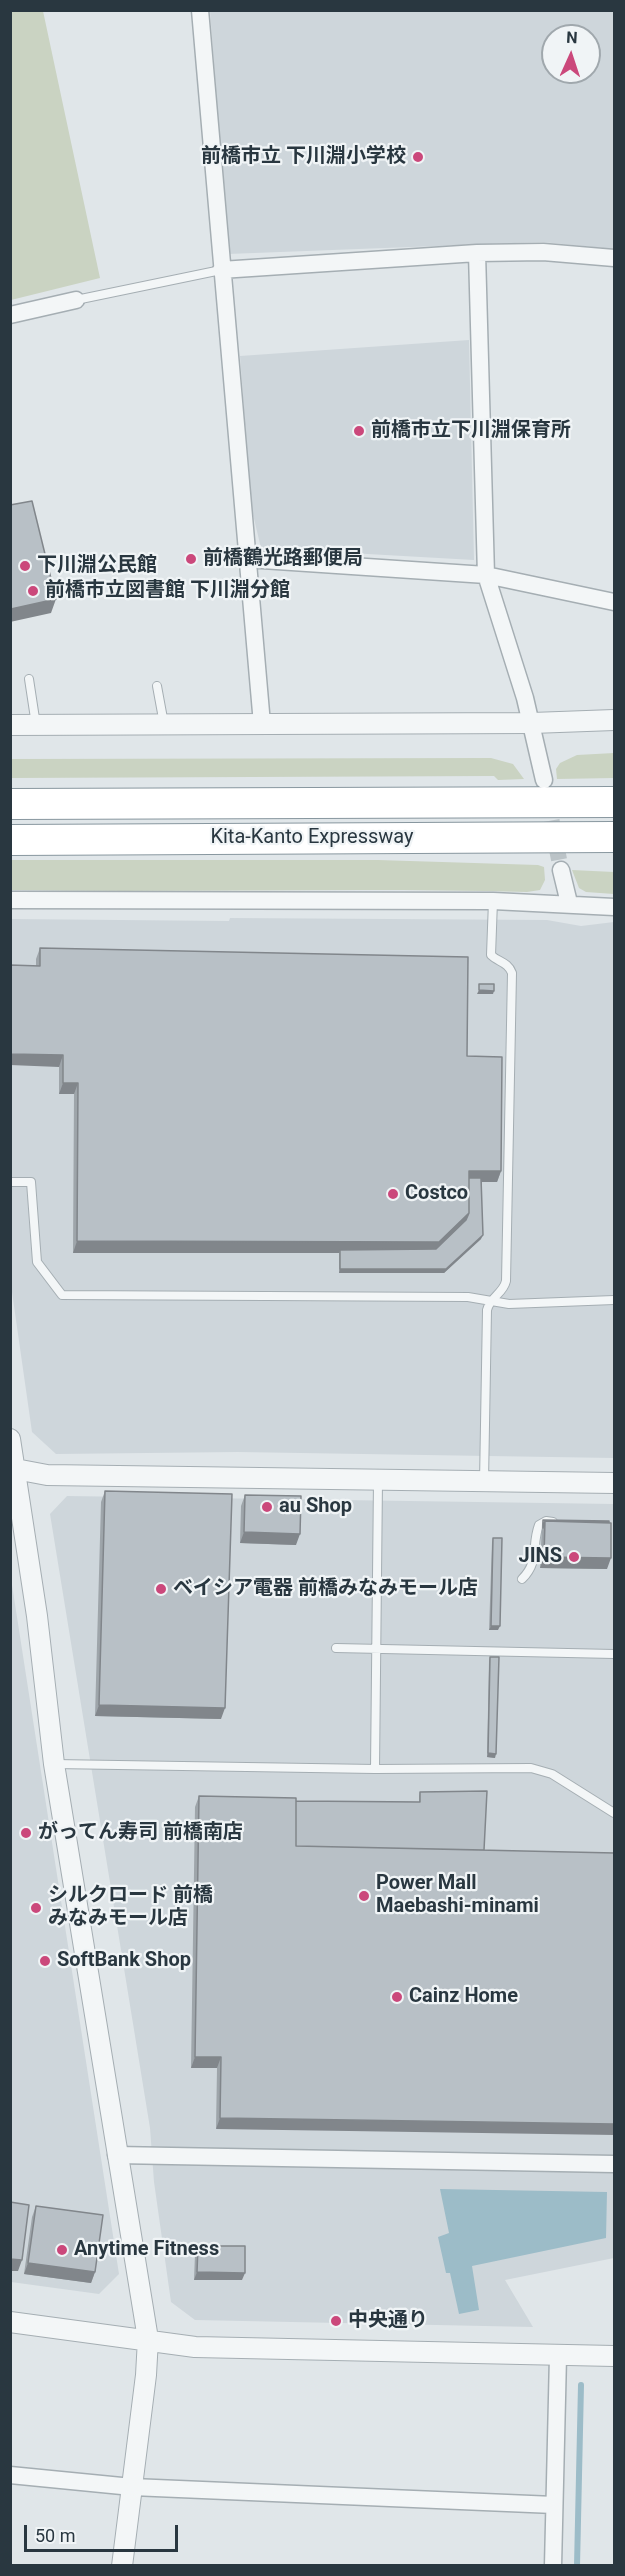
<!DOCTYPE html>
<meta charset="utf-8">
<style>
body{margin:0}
#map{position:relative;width:625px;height:2576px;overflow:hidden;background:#e0e6e9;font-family:Roboto,sans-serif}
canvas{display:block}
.frame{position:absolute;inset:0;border:12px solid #293740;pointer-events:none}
.north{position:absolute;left:541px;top:24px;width:60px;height:60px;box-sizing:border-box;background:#f0f4f6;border:2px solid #a0a8ad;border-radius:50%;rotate:3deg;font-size:16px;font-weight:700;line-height:24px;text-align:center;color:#293740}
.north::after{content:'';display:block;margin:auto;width:21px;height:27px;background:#cb487b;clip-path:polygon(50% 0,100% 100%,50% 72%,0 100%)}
.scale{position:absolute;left:24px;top:2525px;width:154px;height:27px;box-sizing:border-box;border:3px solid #293740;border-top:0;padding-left:8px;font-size:18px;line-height:21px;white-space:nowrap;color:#293740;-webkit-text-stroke:4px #f0f4f6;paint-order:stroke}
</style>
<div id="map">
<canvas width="625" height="2576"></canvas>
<div class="frame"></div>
<div class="north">N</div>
<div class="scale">50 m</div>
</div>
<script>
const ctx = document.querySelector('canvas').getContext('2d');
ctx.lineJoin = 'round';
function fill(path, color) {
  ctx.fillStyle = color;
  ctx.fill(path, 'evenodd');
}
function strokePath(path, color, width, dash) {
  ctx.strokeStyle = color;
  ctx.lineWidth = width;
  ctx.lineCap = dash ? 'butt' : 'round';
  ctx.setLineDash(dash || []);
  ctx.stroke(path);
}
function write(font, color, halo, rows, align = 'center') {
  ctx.font = font + ' Roboto,"Noto Sans JP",sans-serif';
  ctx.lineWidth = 4.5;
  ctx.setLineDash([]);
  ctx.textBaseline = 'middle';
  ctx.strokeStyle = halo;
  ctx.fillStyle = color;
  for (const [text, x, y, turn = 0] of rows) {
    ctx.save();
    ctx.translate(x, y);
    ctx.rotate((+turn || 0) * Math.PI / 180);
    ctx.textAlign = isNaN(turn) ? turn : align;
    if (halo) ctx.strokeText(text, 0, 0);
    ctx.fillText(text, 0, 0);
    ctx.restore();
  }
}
const built = new Path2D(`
 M210 11H614V249L542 242 228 254ZM553 36H589V72H553Z
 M469 340 474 560 261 548 251 506 240 356Z
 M230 918 547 920 581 926 614 922V1458L238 1452 56 1454 32 1432 11 1285 10 919 229 921Z
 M67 1496 614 1504V2258L505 2280 533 2327 195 2320 171 2302 154 2182 150 2128 50 1514Z
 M10 1572 119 2274 99 2294 11 2282Z`);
const green = new Path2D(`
 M10 11H43L100 278 11 300Z
 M614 753V778L557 779 556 769 560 763 577 755Z
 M491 758 513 764 524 779 498 780 494 776 10 778 11 759Z
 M11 860H378L538 865 544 867 545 880 540 890 527 892C354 887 183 893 11 890Z
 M572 870 614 872V894L586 892 579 888Z`);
const water = new Path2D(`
 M440 2189 607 2192 606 2238 472 2266 479 2310 459 2314 450 2273H446L438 2237 449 2233Z`);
const stream = new Path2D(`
 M577 2566 581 2385`);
const minorTunnel = new Path2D(`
 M547 797 561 870`);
const service = new Path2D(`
 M76 300 221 270
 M29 679 36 725
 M157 686 164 724
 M10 1182H31L37 1262 62 1295 468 1297 509 1304 614 1300
 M484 1482 487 1310C490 1297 503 1294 506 1281L512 973C508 962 498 962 491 955L493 901
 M522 1579C540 1561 531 1546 539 1525L546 1521 553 1522
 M336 1648 614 1654
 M54 1764 375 1769 531 1768 552 1774 614 1813
 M375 1769 378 1480`);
const minor = new Path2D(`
 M200 10 262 724
 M477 253 486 575 525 698 544 780
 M221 270 477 253 543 252 614 258
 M10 315 76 300
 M247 559 486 575 614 602
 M561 870 569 903
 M10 900 493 901 614 907
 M116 2155 614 2164
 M10 2475 132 2487 554 2505
 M553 2566 558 2356`);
const tertiary = new Path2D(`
 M10 725 532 723 614 720
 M10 1439 37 1616 54 1764 148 2339 146 2375 122 2566
 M10 1468 47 1475 614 1483
 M10 2322 195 2347 614 2356`);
const motorway = new Path2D(`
 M10 804 614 802
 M10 840 614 837`);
const wall = new Path2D(`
 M40 948 467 1056 501 1171 497 1182H482L481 1239 444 1273H339V1253H73L74 1094H59V1067L36 965V959Z
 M105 1491 221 1719 95 1716 101 1502Z
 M245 1495 296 1545 240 1543 241 1506Z
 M543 1520 607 1569 540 1568 542 1524Z
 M493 1538 498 1630H489L492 1542Z
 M490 1657 495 1758 487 1757 489 1661Z
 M487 1791 216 2129 217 2068H191L195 1807 199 1796 296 1801 419 1802V1796L420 1792Z
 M36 2206 95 2272 91 2283 24 2274 32 2217Z
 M198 2246 242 2280H194L195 2254Z`);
const shadedWall = new Path2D(`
 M56 599 51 613 10 622 11 609Z
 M479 990 494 991 493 994H477Z
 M10 1054 63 1055 59 1067 10 1065Z
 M63 1083H78L74 1094H59Z
 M469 1171H501L497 1182H466Z
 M469 1213 465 1224 435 1253 340 1250 339 1253H73L77 1241Z
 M483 1235 481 1239 444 1273H339L340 1269H446Z
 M244 1532 300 1534 296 1545 240 1543Z
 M544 1557 611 1558 607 1569 540 1568Z
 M491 1626H500L498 1630H489Z
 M99 1705 225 1708 221 1719 95 1716Z
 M488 1753 496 1754 495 1758 487 1757Z
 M195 2057H221L217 2068H191Z
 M220 2118 615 2124V2135L216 2129Z
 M10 2259 22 2260 18 2271H10Z
 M28 2263 95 2272 91 2283 24 2274Z
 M197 2272 245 2273 242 2280H194Z`);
const building = new Path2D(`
 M32 501 56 599 11 609 10 505Z
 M40 948 468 957 467 1056 502 1057 501 1171H469V1213L439 1242 77 1241 78 1083H63V1055L10 1054V965L40 966Z
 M479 984H494V991L479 990Z
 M469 1178H481L483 1235 446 1269H340V1250L436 1249 466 1220 469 1213Z
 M105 1491 232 1494 225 1708 99 1705Z
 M245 1495 301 1496 300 1534 244 1532Z
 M543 1520 609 1521V1522L545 1521 543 1528Z
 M545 1521 611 1523V1558L544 1557Z
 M493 1538H502L500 1626H491Z
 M490 1657H499L496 1754 488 1753Z
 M487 1791 484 1850 296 1846V1801L420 1802V1792Z
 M199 1796 296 1798V1846L615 1853V2124L220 2118 221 2057H195Z
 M10 2202 29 2205 22 2260 10 2259Z
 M36 2206 103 2215 95 2272 28 2263Z
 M198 2246H245V2273L197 2272Z`);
const markers = [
 [418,157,6,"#cb487b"],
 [359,431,6,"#cb487b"],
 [191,559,6,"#cb487b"],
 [25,566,6,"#cb487b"],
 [33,591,6,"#cb487b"],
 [393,1194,6,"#cb487b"],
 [267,1507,6,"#cb487b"],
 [574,1557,6,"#cb487b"],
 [161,1589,6,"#cb487b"],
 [26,1833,6,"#cb487b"],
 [364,1896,6,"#cb487b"],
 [36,1908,6,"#cb487b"],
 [45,1961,6,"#cb487b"],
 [397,1997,6,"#cb487b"],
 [62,2250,6,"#cb487b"],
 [336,2321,6,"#cb487b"]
];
const poiNames = [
 ["前橋市立 下川淵小学校",406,157,"right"],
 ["前橋市立下川淵保育所",371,431],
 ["前橋鶴光路郵便局",203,559],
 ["下川淵公民館",37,566],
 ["前橋市立図書館 下川淵分館",45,591],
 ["Costco",405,1194],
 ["au Shop",279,1507],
 ["JINS",562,1557,"right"],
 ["ベイシア電器 前橋みなみモール店",173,1589],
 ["がってん寿司 前橋南店",38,1833],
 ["Power Mall",376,1884],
 ["Maebashi-minami",376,1907],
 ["シルクロード 前橋",48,1896],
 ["みなみモール店",48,1919],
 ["SoftBank Shop",57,1961],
 ["Cainz Home",409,1997],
 ["Anytime Fitness",74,2250],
 ["中央通り",348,2321]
];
const streetNames = [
 ["Kita-Kanto Expressway",312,838]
];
fill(built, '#ced6db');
fill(green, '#cad3c2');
fill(water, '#9cbcc8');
strokePath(stream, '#9cbcc8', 6);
strokePath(minorTunnel, '#bbc3c7', 16, [16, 8]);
strokePath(service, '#a5aeb3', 10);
strokePath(minor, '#a5aeb3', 19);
strokePath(tertiary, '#a5aeb3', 22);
strokePath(motorway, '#88979f', 32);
strokePath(service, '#f3f6f7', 8);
strokePath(minor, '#f3f6f7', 16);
strokePath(tertiary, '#f3f6f7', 20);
strokePath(motorway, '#fff', 30);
fill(wall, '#9ea5aa');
fill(shadedWall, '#81868b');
fill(building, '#b8c0c6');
strokePath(building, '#81868b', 1.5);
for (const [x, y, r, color] of markers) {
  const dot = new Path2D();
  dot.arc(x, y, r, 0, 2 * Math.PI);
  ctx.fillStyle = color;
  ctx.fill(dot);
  strokePath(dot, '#f0f4f6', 2);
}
write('bold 20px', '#293740', '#f0f4f6', poiNames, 'left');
write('20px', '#293740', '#f0f4f6', streetNames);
</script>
